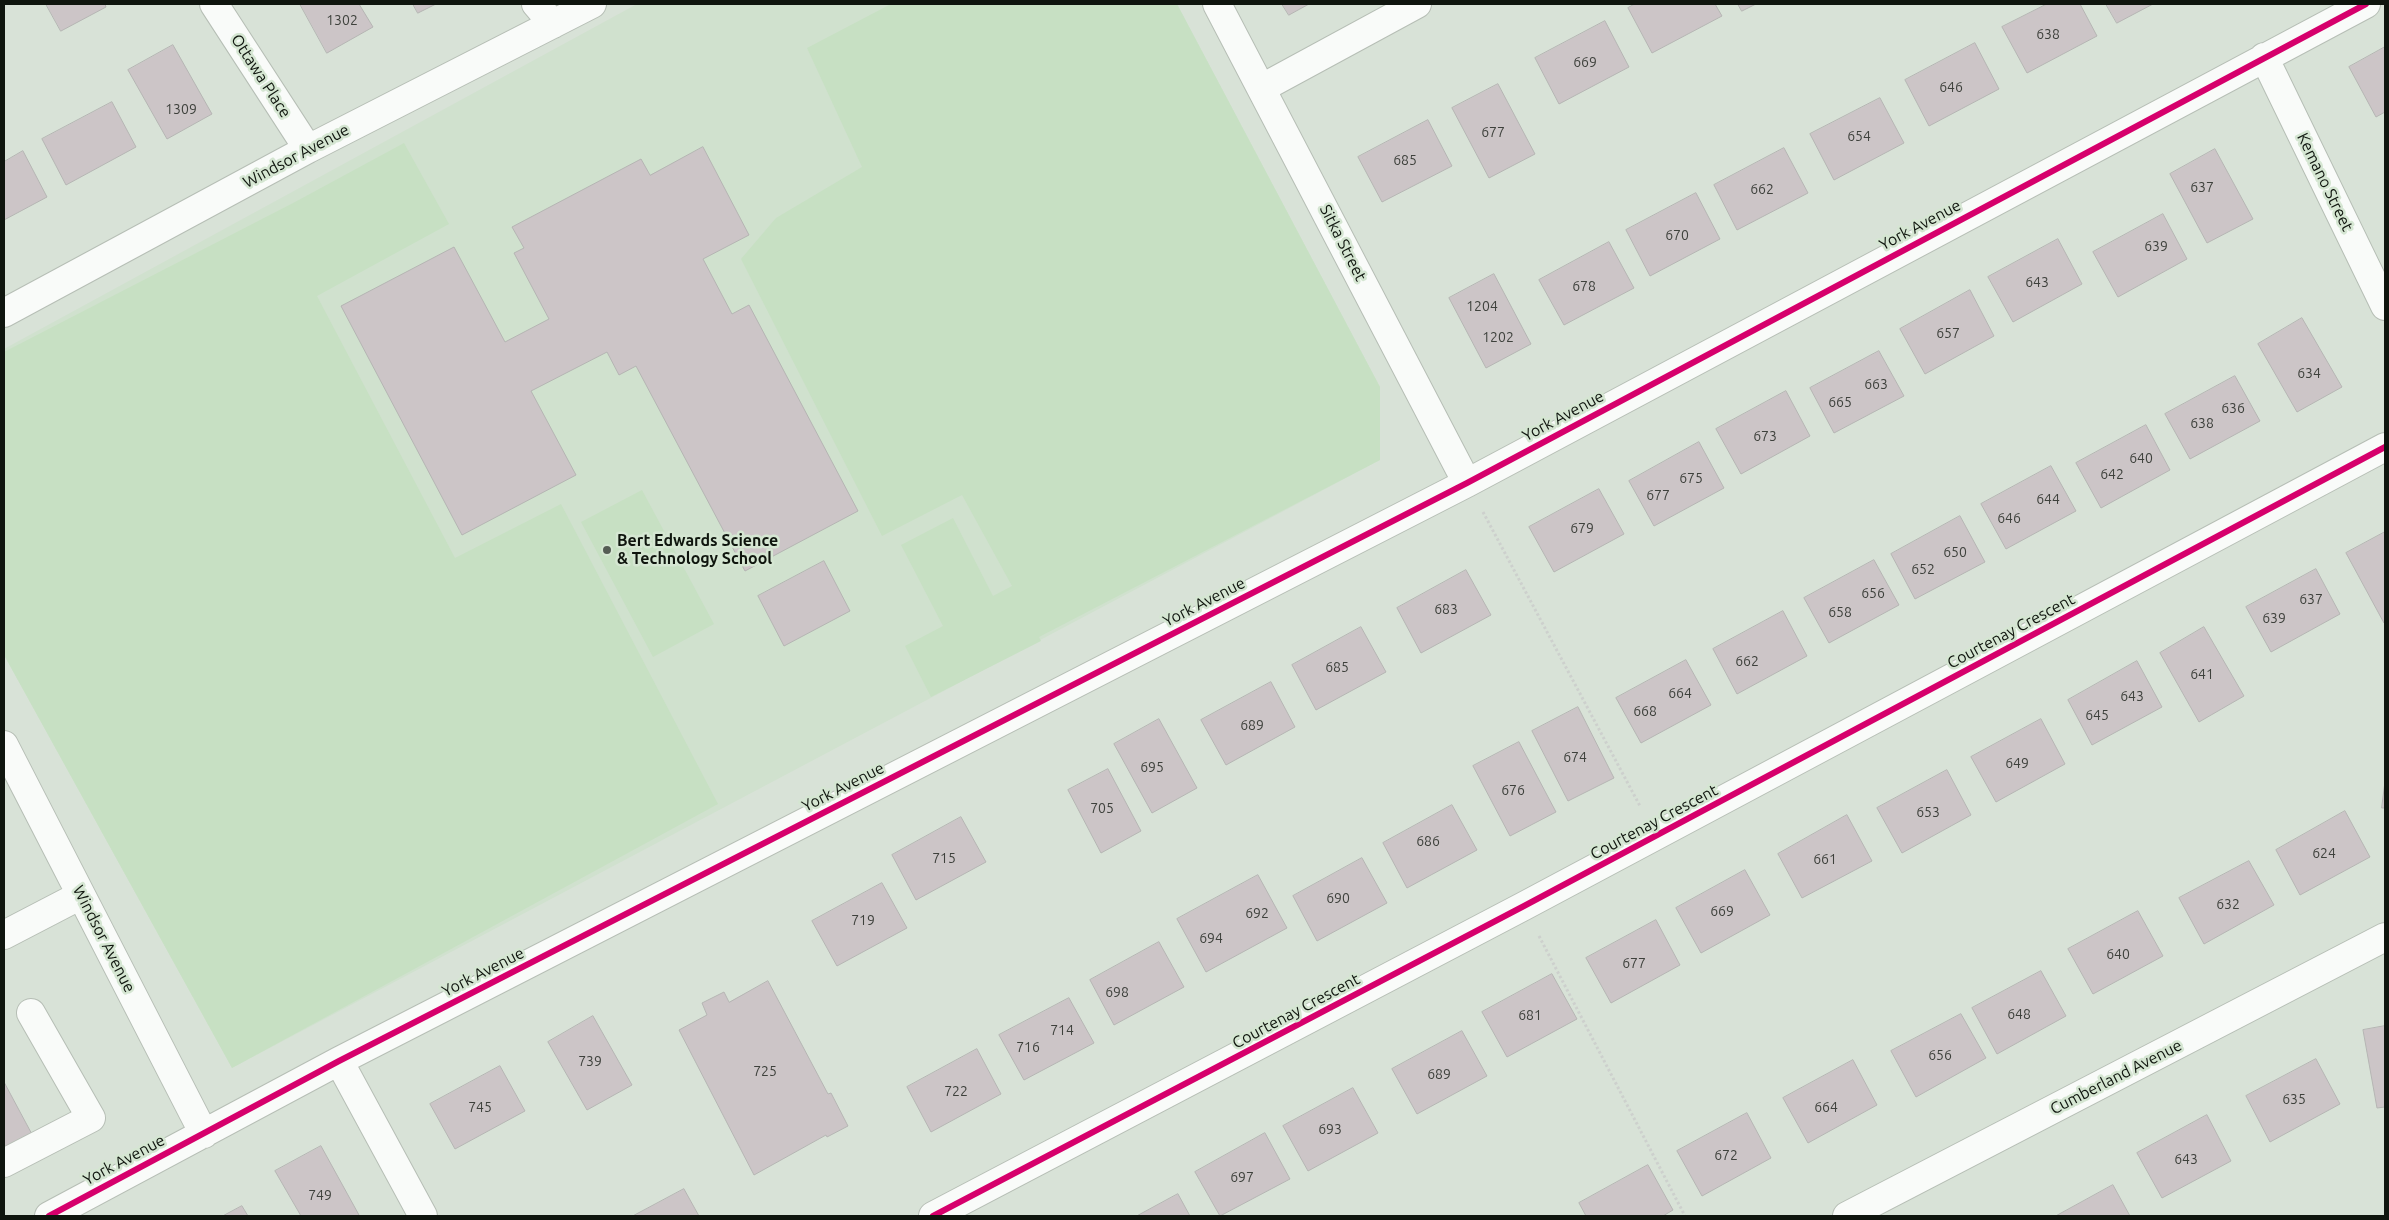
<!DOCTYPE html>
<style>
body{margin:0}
#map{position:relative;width:2389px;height:1220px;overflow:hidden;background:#d8e2d7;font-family:Ubuntu,sans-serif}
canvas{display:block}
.frame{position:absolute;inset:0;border:5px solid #0f150e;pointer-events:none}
</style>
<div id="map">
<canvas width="2389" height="1220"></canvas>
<div class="frame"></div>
</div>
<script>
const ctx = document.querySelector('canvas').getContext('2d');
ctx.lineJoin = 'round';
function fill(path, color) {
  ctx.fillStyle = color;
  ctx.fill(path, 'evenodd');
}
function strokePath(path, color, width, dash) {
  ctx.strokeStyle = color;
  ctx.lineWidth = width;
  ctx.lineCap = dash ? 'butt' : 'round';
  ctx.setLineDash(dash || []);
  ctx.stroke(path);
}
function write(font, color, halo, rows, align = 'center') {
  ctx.font = font + ' Ubuntu,sans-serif';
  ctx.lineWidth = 5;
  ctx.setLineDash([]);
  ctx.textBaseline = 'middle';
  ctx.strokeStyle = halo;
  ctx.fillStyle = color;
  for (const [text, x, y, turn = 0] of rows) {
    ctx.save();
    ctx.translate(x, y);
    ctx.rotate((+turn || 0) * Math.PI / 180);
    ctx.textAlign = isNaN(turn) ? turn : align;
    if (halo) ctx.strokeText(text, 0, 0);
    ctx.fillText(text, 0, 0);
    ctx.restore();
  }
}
const built = new Path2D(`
 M637 4H1177L1380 387V460L232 1068 4 655V349Z`);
const green = new Path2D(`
 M891 4H1177L1380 387V460L1039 637 1041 641 931 697 905 646 943 626 901 545 953 518 993 596 1012 586 962 495 882 536 741 259 776 218 862 167 807 48Z
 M404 143 449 224 317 296 455 558 561 504 718 804 232 1068 4 655V352L295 202Z
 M642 490 714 624 653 657 581 522Z`);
const building = new Path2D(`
 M46 4H105L106 7 61 31Z
 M300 4H359L373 27 327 53Z
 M413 4H436L418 13Z
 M1282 4H1309L1289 15Z
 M1635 4H1715L1722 16 1652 53 1628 8Z
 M1738 4H1756L1742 11Z
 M2047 4H2080L2097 36 2027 73 2002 27Z
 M2106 4H2153L2117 23Z
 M1605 21 1629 67 1559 104 1535 58Z
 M1975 43 1999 89 1929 126 1905 80Z
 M173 45 212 114 167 139 128 70Z
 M2385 47V112L2376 117 2349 67Z
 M1498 84 1535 154 1489 178 1452 108Z
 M1880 98 1904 143 1834 180 1810 134Z
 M112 102 136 147 66 185 42 139Z
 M1428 120 1452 166 1382 202 1358 157Z
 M703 147 749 235 703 259 732 314 749 305 858 511 745 571 636 366 619 375 607 352 531 391 576 475 462 535 341 306 454 247 505 342 549 319 514 253 524 248 512 227 641 159 650 175Z
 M1784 148 1808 193 1737 230 1714 185Z
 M2215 149 2253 219 2207 243 2170 174Z
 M23 151 47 197 4 220V162Z
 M1696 193 1720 239 1650 276 1626 230Z
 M2163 214 2187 259 2118 297 2093 252Z
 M2058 239 2082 284 2013 322 1988 277Z
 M1609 242 1634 288 1564 325 1539 280Z
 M1494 274 1531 344 1486 368 1449 298Z
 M1970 290 1994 336 1925 374 1900 329Z
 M2302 318 2342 387 2297 412 2258 344Z
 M1879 351 1904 396 1834 433 1810 388Z
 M2235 376 2260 421 2190 459 2165 414Z
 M1786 391 1810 436 1741 474 1716 429Z
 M2146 425 2170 470 2101 508 2076 463Z
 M1699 442 1724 488 1654 526 1629 481Z
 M2051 466 2076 511 2006 549 1981 504Z
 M1599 489 1624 534 1554 572 1529 527Z
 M1960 516 1985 562 1915 599 1891 554Z
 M2385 532V622L2384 623 2346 553Z
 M1874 560 1899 605 1829 643 1804 598Z
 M824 561 850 611 784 646 758 596Z
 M2316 569 2340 614 2271 652 2246 607Z
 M1466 570 1491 615 1421 653 1397 608Z
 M1783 611 1807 656 1737 694 1713 649Z
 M1361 627 1386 672 1316 710 1292 665Z
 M2204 627 2244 696 2199 722 2160 653Z
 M1686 660 1711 705 1641 743 1616 698Z
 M2137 661 2162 707 2092 745 2068 700Z
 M1271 682 1295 727 1226 765 1201 720Z
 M1578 707 1614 778 1568 801 1532 731Z
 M1159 719 1197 788 1152 813 1114 744Z
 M2041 719 2065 764 1996 802 1971 757Z
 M1519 742 1556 812 1510 836 1473 766Z
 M1108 769 1141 831 1101 853 1068 790Z
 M1947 770 1971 815 1902 853 1877 808Z
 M2385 782V808H2382Z
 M1452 805 1477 850 1407 888 1383 843Z
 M2345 811 2370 857 2300 895 2276 850Z
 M1847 815 1872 861 1802 898 1778 854Z
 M961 817 986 862 916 900 892 855Z
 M1362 858 1387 903 1317 941 1293 896Z
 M2249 861 2274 905 2204 944 2179 898Z
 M1745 870 1770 915 1701 953 1676 908Z
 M1258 875 1287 928 1206 972 1177 919Z
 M882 883 907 928 837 966 812 921Z
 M2138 911 2163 956 2093 994 2068 949Z
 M1656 920 1680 965 1611 1003 1586 958Z
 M1159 942 1184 987 1114 1025 1090 980Z
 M2041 971 2066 1016 1997 1054 1972 1008Z
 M1552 974 1577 1019 1507 1057 1482 1012Z
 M768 981 828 1094 831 1093 848 1126 827 1137 826 1135 754 1175 679 1030 707 1015 702 1003 724 992 729 1002Z
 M1069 998 1094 1043 1024 1080 999 1035Z
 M1961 1014 1986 1058 1916 1097 1891 1051Z
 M593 1016 632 1085 587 1110 548 1042Z
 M2385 1026V1107L2377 1108 2363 1030Z
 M1462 1031 1487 1076 1417 1114 1392 1069Z
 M977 1049 1001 1094 931 1132 907 1087Z
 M2316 1059 2340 1104 2270 1142 2246 1096Z
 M1853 1060 1877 1105 1808 1143 1783 1098Z
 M500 1066 525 1111 455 1149 430 1104Z
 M4 1082 34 1138 4 1155Z
 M1353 1088 1378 1133 1308 1171 1283 1126Z
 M1747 1113 1771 1158 1702 1196 1677 1151Z
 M2207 1115 2231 1161 2162 1198 2137 1153Z
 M1265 1133 1290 1179 1220 1216 1195 1172Z
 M321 1146 359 1215 356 1216H301L275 1171Z
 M1648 1165 1673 1210 1663 1216H1586L1579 1203Z
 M2113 1185 2130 1216H2056Z
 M684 1189 699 1216H633Z
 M1178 1194 1190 1216H1137Z
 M242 1206 248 1216H223Z`);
const path = new Path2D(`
 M1483 512 1640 806
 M1539 936 1685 1216`);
const minor = new Path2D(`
 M214 4 308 149
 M536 4 553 24
 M1217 4 1467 483
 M2264 57 2385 306
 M1262 88 1417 4
 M4 313 308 149 592 4
 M4 745 204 1134
 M4 935 81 895
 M339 1061 423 1216
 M4 1163 91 1118 31 1013
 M49 1216 339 1061 1467 483 2366 4
 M933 1216 1524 906 2385 447
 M1847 1216 2385 937`);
const cycleway = new Path2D(`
 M49 1216 339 1061 1467 483 2366 4
 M933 1216 1524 906 2385 447`);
const markers = [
 [607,550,5,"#555d54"]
];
const numberNames = [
 ["1302",342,20],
 ["638",2048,34],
 ["669",1585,62],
 ["646",1951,87],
 ["1309",181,109],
 ["677",1493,132],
 ["654",1859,136],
 ["685",1405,160],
 ["637",2202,187],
 ["662",1762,189],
 ["670",1677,235],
 ["639",2156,246],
 ["643",2037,282],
 ["678",1584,286],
 ["1204",1482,306],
 ["657",1948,333],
 ["1202",1498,337],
 ["634",2309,373],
 ["663",1876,384],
 ["665",1840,402],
 ["636",2233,408],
 ["638",2202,423],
 ["673",1765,436],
 ["640",2141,458],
 ["642",2112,474],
 ["675",1691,478],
 ["677",1658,495],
 ["644",2048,499],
 ["646",2009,518],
 ["679",1582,528],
 ["650",1955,552],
 ["652",1923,569],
 ["656",1873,593],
 ["637",2311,599],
 ["683",1446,609],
 ["658",1840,612],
 ["639",2274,618],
 ["662",1747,661],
 ["685",1337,667],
 ["641",2202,674],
 ["664",1680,693],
 ["643",2132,696],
 ["668",1645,711],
 ["645",2097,715],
 ["689",1252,725],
 ["674",1575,757],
 ["649",2017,763],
 ["695",1152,767],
 ["676",1513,790],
 ["705",1102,808],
 ["653",1928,812],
 ["686",1428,841],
 ["624",2324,853],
 ["715",944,858],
 ["661",1825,859],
 ["690",1338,898],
 ["632",2228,904],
 ["669",1722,911],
 ["692",1257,913],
 ["719",863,920],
 ["694",1211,938],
 ["640",2118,954],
 ["677",1634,963],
 ["698",1117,992],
 ["648",2019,1014],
 ["681",1530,1015],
 ["714",1062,1030],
 ["716",1028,1047],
 ["656",1940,1055],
 ["739",590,1061],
 ["725",765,1071],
 ["689",1439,1074],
 ["722",956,1091],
 ["635",2294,1099],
 ["745",480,1107],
 ["664",1826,1107],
 ["693",1330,1129],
 ["672",1726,1155],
 ["643",2186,1159],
 ["697",1242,1177],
 ["749",320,1195]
];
const streetNames = [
 ["Ottawa Place",261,76,57],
 ["Windsor Avenue",296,156,-28],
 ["Kemano Street",2325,182,64],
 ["York Avenue",1920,225,-28],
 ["Sitka Street",1343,243,63],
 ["York Avenue",1563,416,-28],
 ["York Avenue",1204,602,-27],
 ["Courtenay Crescent",2011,631,-28],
 ["York Avenue",843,787,-27],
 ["Courtenay Crescent",1654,822,-28],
 ["Windsor Avenue",104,939,63],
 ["York Avenue",483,972,-27],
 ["Courtenay Crescent",1296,1011,-28],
 ["Cumberland Avenue",2116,1077,-27],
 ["York Avenue",124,1160,-28]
];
const poiNames = [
 ["Bert Edwards Science",617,541],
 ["& Technology School",617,559]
];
fill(built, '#d0e1ce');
fill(green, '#c7e0c3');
fill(building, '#ccc5c7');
strokePath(building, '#b5b5b3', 1);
strokePath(minor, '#b6beb5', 30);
strokePath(path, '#cdd0cd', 3, [2.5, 2.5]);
strokePath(minor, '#f9fbf9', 28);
strokePath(cycleway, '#d6006c', 6);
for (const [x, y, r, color] of markers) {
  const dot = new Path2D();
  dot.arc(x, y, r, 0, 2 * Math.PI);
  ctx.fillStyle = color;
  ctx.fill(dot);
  strokePath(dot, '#d5e6d2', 2);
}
write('14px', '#3e413c', null, numberNames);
write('16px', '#0f150e', '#d5e6d2', streetNames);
write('bold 16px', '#0f150e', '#d5e6d2', poiNames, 'left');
</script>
